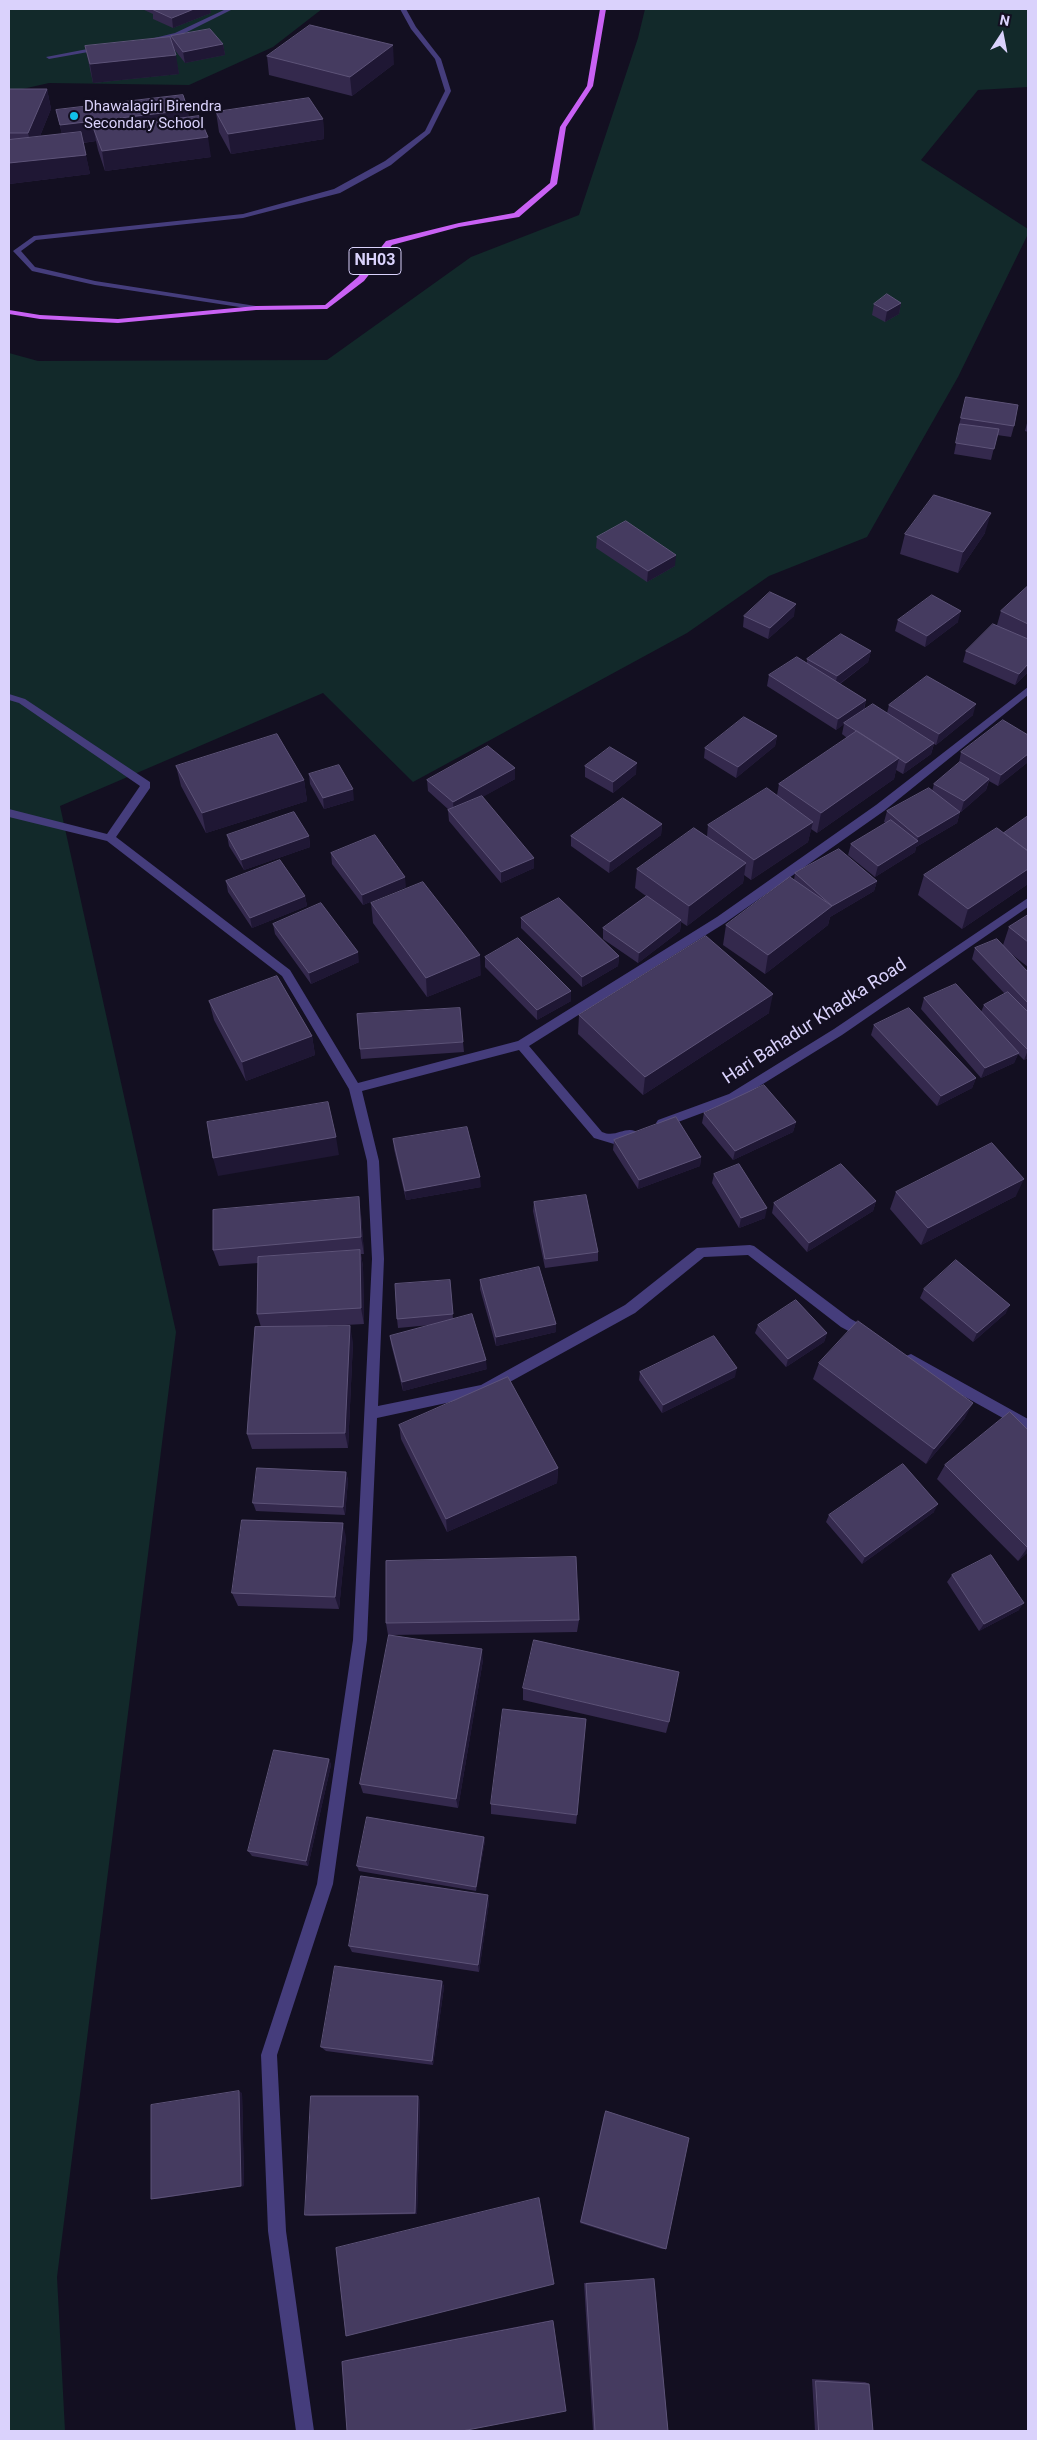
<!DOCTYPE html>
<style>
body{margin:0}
#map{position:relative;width:1037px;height:2440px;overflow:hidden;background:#130f21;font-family:Roboto,sans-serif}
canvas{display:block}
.frame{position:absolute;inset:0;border:10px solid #dad2fc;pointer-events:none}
.north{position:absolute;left:977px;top:10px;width:50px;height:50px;-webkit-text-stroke:4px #130f21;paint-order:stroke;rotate:11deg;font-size:14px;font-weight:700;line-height:20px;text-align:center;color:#dad2fc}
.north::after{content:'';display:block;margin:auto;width:18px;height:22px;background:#dad2fc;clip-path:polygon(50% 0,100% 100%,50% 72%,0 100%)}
</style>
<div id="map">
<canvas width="1037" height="2440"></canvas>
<div class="frame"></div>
<div class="north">N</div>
</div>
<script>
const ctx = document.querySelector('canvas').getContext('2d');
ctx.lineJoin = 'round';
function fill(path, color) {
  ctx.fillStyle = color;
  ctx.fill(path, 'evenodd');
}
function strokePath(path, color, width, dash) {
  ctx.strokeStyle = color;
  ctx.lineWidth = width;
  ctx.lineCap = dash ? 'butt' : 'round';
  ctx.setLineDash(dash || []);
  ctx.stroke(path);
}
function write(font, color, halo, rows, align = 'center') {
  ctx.font = font + ' Roboto,sans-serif';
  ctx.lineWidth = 4.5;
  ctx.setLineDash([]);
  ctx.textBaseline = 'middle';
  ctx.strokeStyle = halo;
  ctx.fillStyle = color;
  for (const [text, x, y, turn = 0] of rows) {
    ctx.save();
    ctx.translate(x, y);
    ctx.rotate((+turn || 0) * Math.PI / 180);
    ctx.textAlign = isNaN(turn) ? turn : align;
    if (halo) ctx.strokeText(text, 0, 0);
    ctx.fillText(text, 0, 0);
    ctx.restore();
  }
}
const green = new Path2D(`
 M9 9H322L273 47 189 85 49 83 9 92Z
 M645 9H1028V87L978 90 921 160 1028 229V234L958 377 867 537 769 576 687 633 413 782 323 693 60 806 176 1332 57 2277 65 2431H9V353L38 361 327 360 471 257 579 215 638 38Z`);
const street = new Path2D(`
 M226 9H233L179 36 145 43 142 41 175 33Z
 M400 9H406L416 27 441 59 451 91 430 133 391 165 340 193 243 218 36 240 21 251 35 267 95 281 256 306 260 308 259 310 95 285 32 271 13 251 34 236 243 214 334 189 385 161 425 131 445 91 435 59 411 29Z
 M103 46 106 48 105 49 49 59 46 57Z
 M1028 687V695L884 811 725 923 529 1046 602 1132C615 1138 624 1127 635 1131L637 1134 635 1137 614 1144 594 1138 519 1050 362 1091 379 1161 384 1259 378 1406 481 1385 625 1305 697 1248 750 1245 754 1246 851 1319 872 1331 874 1335 872 1339 867 1341 841 1327 748 1255 704 1257 635 1313 488 1394 377 1418 367 1640 333 1884 277 2055 286 2231 314 2431H296L268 2231 261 2055 317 1884 353 1640 372 1259 367 1161 349 1089 282 976 107 841 9 817V809L107 834 140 786 19 703 9 700V694L25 699 150 782V788L116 837 290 970 358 1083 518 1041 717 917 876 805Z
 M1028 898V907L842 1035 737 1100 662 1128 658 1126 656 1123 658 1120 729 1094 834 1029Z
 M911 1354 1028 1419V1432L906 1364 904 1360 906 1356Z`);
const primary = new Path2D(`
 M600 9H606L593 86 566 127 557 184 519 217 459 227 392 245 364 281 327 309 256 310 118 323 40 319 9 314V310L40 315 118 319 256 306 325 305 358 277 386 241 459 223 514 213 550 183 560 127 587 86Z`);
const wall = new Path2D(`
 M142 9H210L211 13 173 28 153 19V14Z
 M171 36 223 44 225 55 185 63 174 49 179 74 93 83 85 46 171 40Z
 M267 56 394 64 352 96 269 75Z
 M9 89H47L51 109 40 136 62 134 56 110 189 118 211 157 105 171 98 150 96 141 83 143 90 174 9 184Z
 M216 112 323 119 324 139 231 154 219 132Z
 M901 303 899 314 885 322 872 315 874 304Z
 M966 397 1014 426 1011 437 997 435 991 460 954 454 959 429H958Z
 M1028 419V432L1025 431Z
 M985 533 958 573 900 554 905 534Z
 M597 537 675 566 647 582 596 548Z
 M1028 586V672L1015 685 963 662 966 651 997 625 1001 611Z
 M744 616H794L768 639 743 627Z
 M898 620 958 622 925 647 895 631Z
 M871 651 868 662 840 684 866 700 864 710 887 713 889 705 973 715 936 745 934 744 931 754 903 774 896 770 894 779 817 833 811 829 808 842 751 880 744 875 743 883 687 926 681 922 680 931 638 963 603 939V928L646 896 635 888 637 869 707 836 708 825 777 795 779 784 847 738 842 734 844 724 836 730 767 686 769 675 807 663V659Z
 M1028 735V762L998 786 989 781 986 790 961 812 957 810 960 812 957 823 916 847 915 852 875 877 848 855 851 844 886 823 884 822 887 811 932 791 934 784 959 763 961 752Z
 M777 736 775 746 736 778 704 758 705 748Z
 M176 766 304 780 307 801 206 833 181 786Z
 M585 766 636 774 613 793 585 777Z
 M515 768V779L482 797 534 868 501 883 449 821 448 810H449L428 791 427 780Z
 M309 774 354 800 324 809 310 784Z
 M1028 816V884L962 929 918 895 924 875 1004 833Z
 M662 824 661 835 609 873 571 846V836Z
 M227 835 309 836 310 847 244 870 229 846Z
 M331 853 406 887 363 905 332 864Z
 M795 873 877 881 874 891 830 917 828 925 765 974 723 945 726 925 794 880Z
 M226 881 305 896 307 906 252 928 228 892Z
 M371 903 481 975 427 997 373 923Z
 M1028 915V967L1010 953 1028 972V1058L1024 1060 1018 1054 1014 1063 981 1078 921 1009 924 998 981 1012 984 1005 1005 994 972 959 975 948 1003 945 1009 927Z
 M521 918 619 956 618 966 582 987 521 928Z
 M273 924 359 962 311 984 275 934Z
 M485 957 571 991V1001L537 1020 485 967Z
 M209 1001 312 1036 315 1055 246 1081 214 1020Z
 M769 1013 643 1095 578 1034 579 1015Z
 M874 1025 976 1078 972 1088 937 1106 871 1035Z
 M463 1042 464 1052 361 1059 360 1049Z
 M704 1113 796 1122 793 1132 733 1160 702 1123Z
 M393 1139 481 1187 406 1200 394 1149Z
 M614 1140 701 1157 700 1166 638 1189 613 1150Z
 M714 1174 765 1218 739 1228 712 1183Z
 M896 1192 1016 1196 921 1245 890 1209Z
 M876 1201 873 1211 807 1252 772 1213 774 1203Z
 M534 1202 598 1252V1261L545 1268 533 1211Z
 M361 1214 364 1254H361L363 1267 364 1324 327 1326 353 1342 348 1448 252 1449 247 1434 261 1327 257 1314 258 1263 219 1266 213 1250Z
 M450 1280 453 1319 487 1369 403 1391 391 1344 390 1336 431 1325 398 1328 397 1319Z
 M480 1280 556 1324V1332L496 1346 480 1289Z
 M924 1289 1006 1313 973 1342 920 1298Z
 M758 1325 827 1333 824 1342 786 1367 755 1333Z
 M819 1363 965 1418 926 1464 813 1379Z
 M640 1372 735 1377 662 1413 639 1380Z
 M1010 1412 1028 1552 1018 1561 937 1479 945 1465Z
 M399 1425 558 1468 557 1483 447 1532 401 1439Z
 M346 1472 348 1480 345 1515 256 1511 253 1503Z
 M934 1512 862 1564 826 1522 829 1515Z
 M346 1537 339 1609 238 1606 232 1593Z
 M952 1575 1019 1610 979 1631 947 1582Z
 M579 1620 577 1632 391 1635 483 1660 458 1808 363 1793 360 1784 389 1635H388L386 1623Z
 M523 1688 669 1722 666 1733 523 1700Z
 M329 1759 331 1765 308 1866 252 1856 248 1851Z
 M491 1804 577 1815 576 1824 491 1814Z
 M484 1837 485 1841 476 1891 359 1871 357 1866Z
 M489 1902 479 1972 352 1952 349 1946Z
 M442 1981 444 1987 433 2065 326 2051 321 2047Z
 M242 2093 244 2186 156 2199H151Z
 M420 2100 417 2214 310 2216 305 2215Z
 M606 2111 666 2249H662L580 2223 604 2115Z
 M651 2279H654L668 2431H593L584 2283Z
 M552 2320 553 2321 342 2362 346 2360Z
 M812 2379 865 2382 869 2384 873 2431H815Z`);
const shadedWall = new Path2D(`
 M194 9H210L211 13 173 28 172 18Z
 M223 44 225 55 185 63 183 52Z
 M393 45 394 64 352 96 350 77Z
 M176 55 179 74 93 83 90 64Z
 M47 89 51 109 33 153 28 133Z
 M188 110 191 129 94 130 96 141 64 145 60 125Z
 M323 119 324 139 231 154 228 134Z
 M208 137 211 157 105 171 102 151Z
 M86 155 90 174 9 184V163Z
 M901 303 899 314 885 322 887 311Z
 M991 513 985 533 958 573 963 552Z
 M676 555 675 566 647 582 648 571Z
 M796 604 794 616 768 639 770 628Z
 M961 611 958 622 925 647 927 636Z
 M871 651 868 662 835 687 837 676Z
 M1028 664V672L1015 685 1019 674Z
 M866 700 863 711 836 730 838 719Z
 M976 704 973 715 936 745 939 734Z
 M777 736 775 746 736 778 738 767Z
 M934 743 931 754 903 774 906 763Z
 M1028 754V762L998 786 1001 775Z
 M899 758 894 779 817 833 821 813Z
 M637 763 636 774 613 793V782Z
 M515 768V779L454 813 453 802Z
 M989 779 986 790 961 812 964 801Z
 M304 780 307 801 206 833 202 813Z
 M353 789 354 800 324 809 323 798Z
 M960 812 957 823 916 847 915 852 875 877 878 866 917 842 918 837Z
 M813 822 808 842 751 880 754 860Z
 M662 824 661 835 609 873 610 862Z
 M309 836 310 847 244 870 241 860Z
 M534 858V868L501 883V872Z
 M746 863 743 883 687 926 689 906Z
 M1028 869V884L962 929 968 909Z
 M405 877 406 887 363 905 362 895Z
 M877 881 874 891 830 917 828 925 765 974 768 955 832 906Z
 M305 896 307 906 252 928 250 918Z
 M681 920 680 931 638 963 639 953Z
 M358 952 359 962 311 984 309 973Z
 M480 955 481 975 427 997 426 978Z
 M619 956 618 966 582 987V977Z
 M571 991V1001L537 1020V1010Z
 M773 994 769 1013 643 1095 645 1077Z
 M312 1036 315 1055 246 1081 242 1062Z
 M1028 1050V1058L1024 1060Z
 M1019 1053 1014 1063 981 1078 985 1068Z
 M976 1078 972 1088 937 1106 941 1096Z
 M796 1122 793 1132 733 1160 735 1151Z
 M336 1137 339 1155 218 1176 213 1158Z
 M701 1157 700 1166 638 1189 639 1180Z
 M480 1177 481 1187 406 1200 405 1191Z
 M1024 1179 1016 1196 921 1245 928 1228Z
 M359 1197 361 1214 364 1254 361 1237Z
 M876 1201 873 1211 807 1252 809 1243Z
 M767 1208 765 1218 739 1228 741 1218Z
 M360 1250 363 1267 364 1324 361 1308Z
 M1010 1305 1006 1313 973 1342 977 1333Z
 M556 1324V1332L496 1346V1337Z
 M350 1326 353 1342 348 1448 345 1433Z
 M827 1333 824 1342 786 1367 788 1359Z
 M486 1360 487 1369 403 1391 402 1382Z
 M737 1368 735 1377 662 1413 663 1405Z
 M973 1403 965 1418 926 1464 934 1449Z
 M558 1468 557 1483 447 1532 446 1519Z
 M346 1472 348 1480 345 1515 343 1507Z
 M938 1504 934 1512 862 1564 865 1557Z
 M343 1523 346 1537 339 1609 335 1597Z
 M1028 1547V1552L1018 1561Z
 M1024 1603 1019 1610 979 1631 984 1624Z
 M482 1649 483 1660 458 1808 456 1799Z
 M329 1759 331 1765 308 1866 306 1861Z
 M484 1837 485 1841 476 1891V1887Z
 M488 1895 489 1902 479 1972 478 1965Z
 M442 1981 444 1987 433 2065 432 2061Z
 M239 2091 242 2093 244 2186H241Z
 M418 2096 420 2100 417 2214 415 2213Z`);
const building = new Path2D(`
 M152 9H194L172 18Z
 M310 25 393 45 350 77 267 56Z
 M210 29 223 44 183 52 171 36Z
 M170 37 176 55 90 64 85 46Z
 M9 89H47L28 133H9Z
 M183 95 188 110 60 125 56 110Z
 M309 98 323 119 228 134 216 112Z
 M199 116 208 137 102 151 94 130Z
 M81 132 86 155 9 163V140Z
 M887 294 901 303 887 311 874 304Z
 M966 397 1018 405 1014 426 961 418Z
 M960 424 999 429 994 449 956 443Z
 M934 495 991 513 963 552 905 534Z
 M626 521 676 555 648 571 597 537Z
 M1028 586V624L1001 611Z
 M770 592 796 604 770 628 744 616Z
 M932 595 961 611 927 636 898 620Z
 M993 624 1028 639V664L1019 674 966 651Z
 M841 634 871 651 837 676 807 659Z
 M797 657 866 700 838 719 769 675Z
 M927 676 976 704 939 734 889 705Z
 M873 704 934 743 906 763 844 723Z
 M744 717 777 736 738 767 705 748Z
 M1003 720 1028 735V754L1001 775 961 752Z
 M857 731 899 758 821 813 779 784Z
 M277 734 304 780 202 813 176 766Z
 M488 746 515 768 453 802 427 780Z
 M610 747 637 763 613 782 585 766Z
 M960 762 989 779 964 801 934 784Z
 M339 765 353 789 323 798 309 774Z
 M767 788 813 822 754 860 708 825Z
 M929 788 960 812 918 837 887 811Z
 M482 796 534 858 501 872 448 810Z
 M623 798 662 824 610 862 571 836Z
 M294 812 309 836 241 860 227 835Z
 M1028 816V851L1004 833Z
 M891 820 918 841 878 866 851 844Z
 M694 828 746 863 689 906 637 869Z
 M997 828 1028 851V869L968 909 924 875Z
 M375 835 405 877 362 895 331 853Z
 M839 849 877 881 832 906 795 873Z
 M280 860 305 896 250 918 226 881Z
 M790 877 832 906 768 955 726 925Z
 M423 882 480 955 426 978 371 903Z
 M647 896 681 920 639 953 603 928Z
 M559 898 619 956 582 977 521 918Z
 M321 903 358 952 309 973 273 924Z
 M1028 915V942L1009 927Z
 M706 936 773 994 645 1077 579 1015Z
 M518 938 571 991 537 1010 485 957Z
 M997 939 1028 972V1003L975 948Z
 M277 976 312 1036 242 1062 209 1001Z
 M956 984 1019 1053 985 1068 924 998Z
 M1008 992 1028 1012V1050L984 1005Z
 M460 1008 463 1042 360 1049 357 1014Z
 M909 1008 976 1078 941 1096 874 1025Z
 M764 1085 796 1122 735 1151 704 1113Z
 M328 1102 336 1137 213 1158 207 1122Z
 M676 1117 701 1157 639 1180 614 1140Z
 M467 1127 480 1177 405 1191 393 1139Z
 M992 1143 1024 1179 928 1228 896 1192Z
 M739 1164 767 1208 741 1218 714 1174Z
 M841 1164 876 1201 809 1243 774 1203Z
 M586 1195 598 1252 545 1259 534 1202Z
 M359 1197 361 1237 213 1250V1210Z
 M360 1250 361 1308 257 1314 258 1257Z
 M956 1260 1010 1305 977 1333 924 1289Z
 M539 1267 556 1324 496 1337 480 1280Z
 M450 1280 453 1314 397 1319 395 1284Z
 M796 1300 827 1333 788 1359 758 1325Z
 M472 1314 486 1360 402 1382 390 1336Z
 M858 1321 973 1403 934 1449 819 1363Z
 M350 1326 345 1433 247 1434 255 1327Z
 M714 1336 737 1368 663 1405 640 1372Z
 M508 1377 558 1468 446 1519 399 1425Z
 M1010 1412 1028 1430V1548L945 1465Z
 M903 1464 938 1504 865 1557 829 1515Z
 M257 1468 346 1472 343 1507 253 1503Z
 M242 1520 343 1523 335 1597 232 1593Z
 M991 1555 1024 1603 984 1624 952 1575Z
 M576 1557 579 1620 386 1623V1561Z
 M389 1635 482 1649 456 1799 360 1784Z
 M534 1640 679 1672 669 1722 523 1688Z
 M503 1709 586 1719 577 1815 491 1804Z
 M274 1750 329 1759 306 1861 248 1851Z
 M367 1817 484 1837 476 1887 357 1866Z
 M361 1876 488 1895 478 1965 349 1946Z
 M335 1966 442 1981 432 2061 321 2047Z
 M239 2091 241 2186 151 2199V2105Z
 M311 2096H418L415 2213 305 2215Z
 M606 2111 689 2138 666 2249 581 2222Z
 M539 2198 554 2284 346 2336 336 2248Z
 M654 2279 668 2431H595L586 2284Z
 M553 2321 566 2411 462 2431H347L342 2362Z
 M816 2381 869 2384 873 2431H819Z`);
const markers = [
 [74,116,5,"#11c1e9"]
];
const farPoinames = [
 ["Dhawalagiri Birendra",84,107],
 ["Secondary School",84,124]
];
const shields = [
 [375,261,52]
];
const shieldNames = [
 ["NH03",375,261]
];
const streetNames = [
 ["Hari Bahadur Khadka Road",815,1022,-33]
];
fill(green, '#12292a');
fill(street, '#453d7c');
fill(primary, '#c961f4');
fill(wall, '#34294d');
fill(shadedWall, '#1f1734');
fill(building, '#453b60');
strokePath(building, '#5d5378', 1);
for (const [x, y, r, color] of markers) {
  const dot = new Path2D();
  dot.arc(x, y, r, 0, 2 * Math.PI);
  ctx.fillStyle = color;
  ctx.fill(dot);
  strokePath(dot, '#130f21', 2);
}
write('15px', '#dad2fc', '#130f21', farPoinames, 'left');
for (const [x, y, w] of shields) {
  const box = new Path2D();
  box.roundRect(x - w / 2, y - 13.5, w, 27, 4);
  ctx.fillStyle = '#130f21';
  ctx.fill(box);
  strokePath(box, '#dad2fc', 1);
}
write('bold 16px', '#dad2fc', null, shieldNames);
write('18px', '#dad2fc', '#130f21', streetNames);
</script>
